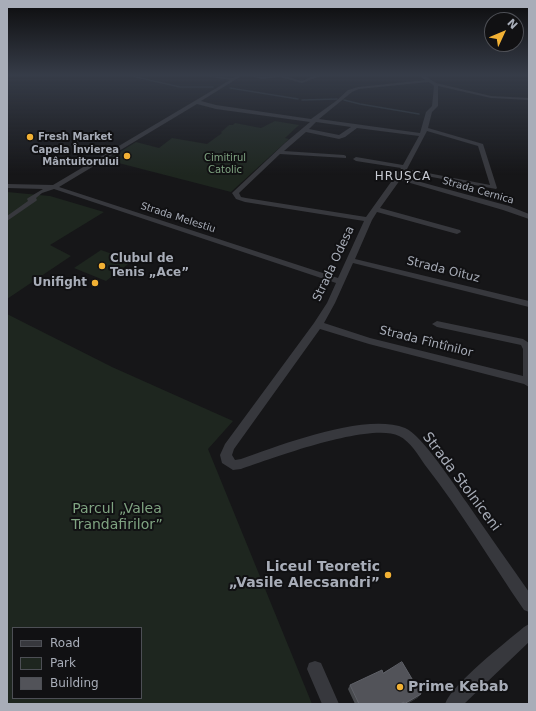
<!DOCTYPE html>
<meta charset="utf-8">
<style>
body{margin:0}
#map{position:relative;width:536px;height:711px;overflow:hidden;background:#161618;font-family:"DejaVu Sans",sans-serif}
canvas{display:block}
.frame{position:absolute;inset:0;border:8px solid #a8adb8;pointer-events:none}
.legend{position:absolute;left:12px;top:627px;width:130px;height:72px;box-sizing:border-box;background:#111113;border:1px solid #4d4f55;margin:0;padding:5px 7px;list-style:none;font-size:12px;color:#a8adb8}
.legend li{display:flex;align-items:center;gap:8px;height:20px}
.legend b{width:20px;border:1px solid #4d4f55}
.north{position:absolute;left:484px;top:12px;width:40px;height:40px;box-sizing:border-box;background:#111113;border:1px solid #4d4f55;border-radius:50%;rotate:46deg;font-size:11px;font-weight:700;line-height:16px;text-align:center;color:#a8adb8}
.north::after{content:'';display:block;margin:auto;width:14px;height:18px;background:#f2b134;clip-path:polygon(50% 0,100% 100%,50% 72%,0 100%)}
</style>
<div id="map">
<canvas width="536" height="711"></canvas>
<div class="frame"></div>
<ul class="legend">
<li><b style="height:5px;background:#37383d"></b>Road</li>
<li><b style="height:11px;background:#1e261f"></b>Park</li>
<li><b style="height:11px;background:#525359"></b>Building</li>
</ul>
<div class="north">N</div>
</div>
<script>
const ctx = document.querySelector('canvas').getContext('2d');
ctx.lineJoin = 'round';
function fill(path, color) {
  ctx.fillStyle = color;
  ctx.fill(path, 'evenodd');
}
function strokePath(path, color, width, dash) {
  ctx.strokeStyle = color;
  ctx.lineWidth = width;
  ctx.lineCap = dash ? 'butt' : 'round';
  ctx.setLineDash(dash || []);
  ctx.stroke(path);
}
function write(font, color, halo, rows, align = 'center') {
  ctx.font = font + ' "DejaVu Sans",sans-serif';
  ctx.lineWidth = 4;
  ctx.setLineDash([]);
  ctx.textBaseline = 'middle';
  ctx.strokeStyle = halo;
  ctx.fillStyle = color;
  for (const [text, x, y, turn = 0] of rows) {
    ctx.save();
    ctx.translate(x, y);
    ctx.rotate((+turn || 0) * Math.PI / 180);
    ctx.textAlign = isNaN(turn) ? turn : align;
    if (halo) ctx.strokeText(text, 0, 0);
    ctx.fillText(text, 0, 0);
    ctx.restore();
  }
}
const green = new Path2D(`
 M275 121 299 125 285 138 289 139 231 192 107 160 136 142 159 148 172 138 207 144 222 133 221 132 229 125H233L235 123 261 128Z
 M7 192 50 196 104 212 50 245 71 256 7 299Z
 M101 250 132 261 106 281 74 268Z
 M7 314 112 367 233 421 208 449 312 704H7ZM13 628H141V698H13Z`);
const stream = new Path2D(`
 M127 75 180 87H213
 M230 88 298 99
 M302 100 337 99
 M344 100 360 104 419 114`);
const minor = new Path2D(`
 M199 75 233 78 237 75H243L201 101 216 105 311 119 336 101 348 90 358 87 425 80 418 75H424L436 83 491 96 529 98V100L491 98 438 86V106L432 112 428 128 483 144 497 188 496 189 405 172 402 177 509 206 529 214V219L503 210 400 180 380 208 460 230 461 232 457 234 377 212 372 220 355 259 529 301V307L353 263 335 303 324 323 370 338 523 376V349L521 345 437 327 432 324 437 321 523 339 529 343V387L524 384 369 344 320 329 234 449 232 455 235 460 241 459C281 445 365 412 405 428 422 435 455 486 467 503 487 532 508 562 529 592V612L524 610C491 562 461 511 425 465 419 456 410 441 399 436 370 422 273 458 241 469L233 470 222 463 220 455 225 444 314 323 327 303 336 283 54 189 42 193 36 198 37 200 36 201 7 221V216L28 201 27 199 28 198 43 189 7 188V184L53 185 230 80ZM429 82 434 86 432 106 426 112 420 133 319 119 352 92 359 89ZM197 104 216 109 310 122 285 143 232 193 236 199 245 202 364 221 338 278 59 187ZM316 122 351 127 339 135 309 129ZM357 128 419 136 403 165 356 157 353 159 356 161 401 168 366 217 246 198 241 197 239 193 280 154 346 158V156L344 155 284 151 306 132 339 139 345 137ZM427 131 478 146 490 185 407 169Z
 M246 75 262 77 282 75 302 81 315 75H335L318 77 302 83 279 77 262 79Z
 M529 624V642L464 704H445C453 683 504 644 524 627Z
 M315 661 321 663 339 704H322L307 669 309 663Z`);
const wall = new Path2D(`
 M350 685 421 694 417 698 407 704H355L348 689Z`);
const shadedWall = new Path2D(`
 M421 694 417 698 407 704H404Z`);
const building = new Path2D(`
 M402 662 421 694 404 704V702L400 704H359L350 685 382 670 383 673Z`);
const markers = [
 [30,137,4,"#f2b134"],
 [127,156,4,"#f2b134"],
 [102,266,4,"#f2b134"],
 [95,283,4,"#f2b134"],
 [388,575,4,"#f2b134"],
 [400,687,4,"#f2b134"]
];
const farPoinames = [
 ["Fresh Market",38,137],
 ["Capela Învierea",119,150,"right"],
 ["Mântuitorului",119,162,"right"]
];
const farParknames = [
 ["Cimitirul",225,158],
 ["Catolic",225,170]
];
const farStreetnames = [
 ["Strada Cernica",478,191,16],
 ["Strada Melestiu",178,218,18]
];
const farQuarternames = [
 ["HRUȘCA",403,177]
];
const poiNames = [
 ["Clubul de",110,259],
 ["Tenis „Ace”",110,273],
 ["Unifight",87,283,"right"]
];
const streetNames = [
 ["Strada Odesa",334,264,-65],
 ["Strada Oituz",443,270,14],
 ["Strada Fîntînilor",426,342,14]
];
const nearStreetnames = [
 ["Strada Stolniceni",461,482,53]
];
const nearParknames = [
 ["Parcul „Valea",117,509],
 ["Trandafirilor”",117,525]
];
const nearPoinames = [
 ["Liceul Teoretic",380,567],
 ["„Vasile Alecsandri”",380,583],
 ["Prime Kebab",408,687,"left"]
];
fill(green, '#1e261f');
strokePath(stream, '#2c353c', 1.5);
fill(minor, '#37383d');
fill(wall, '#47494d');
fill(shadedWall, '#2f3033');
fill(building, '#525359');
strokePath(building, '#5f6168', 1);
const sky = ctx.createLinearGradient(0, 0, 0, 175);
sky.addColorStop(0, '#0c0c0d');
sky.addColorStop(0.43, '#363c48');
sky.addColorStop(1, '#363c4800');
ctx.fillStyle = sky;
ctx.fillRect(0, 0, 536, 175);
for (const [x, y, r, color] of markers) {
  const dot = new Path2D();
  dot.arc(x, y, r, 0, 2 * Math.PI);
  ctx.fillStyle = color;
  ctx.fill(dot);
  strokePath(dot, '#111113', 1.5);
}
write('bold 10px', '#a8adb8', '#111113', farPoinames, 'left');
write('10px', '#7fa381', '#111113', farParknames);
write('10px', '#a8adb8', '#111113', farStreetnames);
ctx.letterSpacing = '1px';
write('12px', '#c9ccd4', '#111113', farQuarternames);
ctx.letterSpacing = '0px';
write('bold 12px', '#a8adb8', '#111113', poiNames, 'left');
write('12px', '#a8adb8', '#111113', streetNames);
write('14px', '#a8adb8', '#111113', nearStreetnames);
write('14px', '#7fa381', '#111113', nearParknames);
write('bold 14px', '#a8adb8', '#111113', nearPoinames, 'right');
</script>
